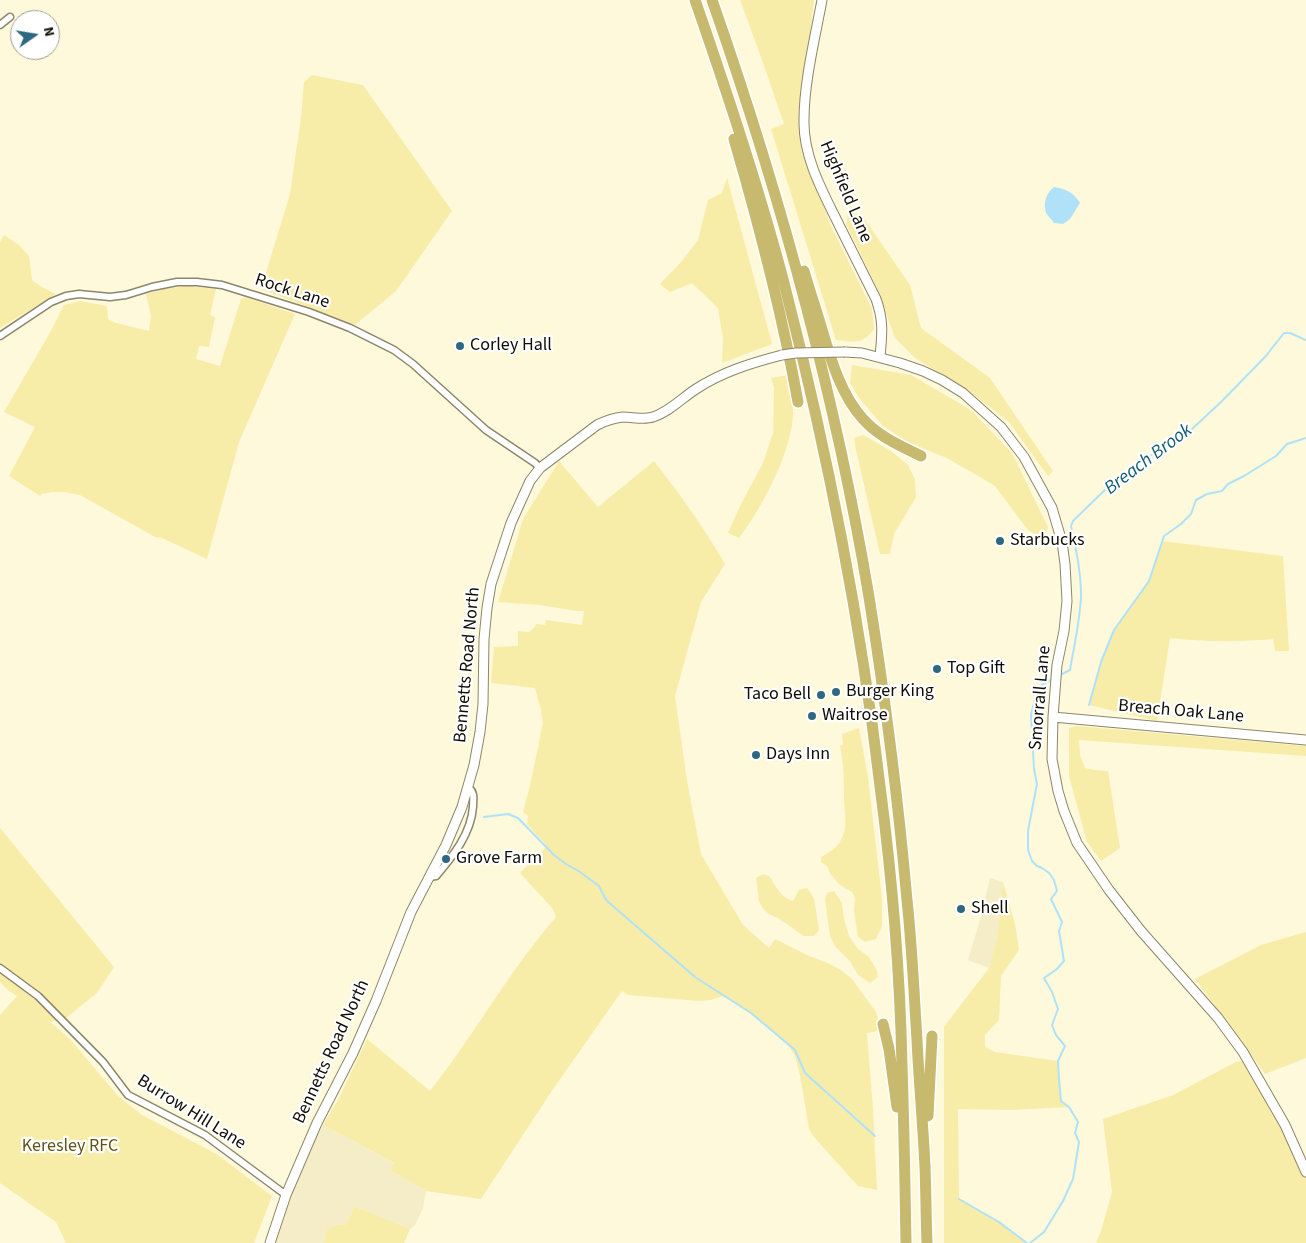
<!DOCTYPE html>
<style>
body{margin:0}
#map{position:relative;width:1306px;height:1243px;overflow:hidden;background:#fef9da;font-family:"Source Sans 3",sans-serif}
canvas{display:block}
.north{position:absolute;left:10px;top:10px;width:50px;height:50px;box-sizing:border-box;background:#fff;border:1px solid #9f9e9b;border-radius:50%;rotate:77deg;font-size:14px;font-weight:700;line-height:20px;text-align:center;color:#0f0d04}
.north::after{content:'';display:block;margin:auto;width:18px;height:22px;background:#2d6780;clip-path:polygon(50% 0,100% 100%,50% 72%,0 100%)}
</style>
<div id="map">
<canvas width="1306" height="1243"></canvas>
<div class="north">N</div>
</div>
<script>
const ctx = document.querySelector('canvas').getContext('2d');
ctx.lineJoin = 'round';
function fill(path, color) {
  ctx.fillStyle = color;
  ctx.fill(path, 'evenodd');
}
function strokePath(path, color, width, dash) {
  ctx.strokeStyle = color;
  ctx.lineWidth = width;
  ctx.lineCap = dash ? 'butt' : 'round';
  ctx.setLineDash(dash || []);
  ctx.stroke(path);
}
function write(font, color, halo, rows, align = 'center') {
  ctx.font = font + ' "Source Sans 3",sans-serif';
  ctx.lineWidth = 4.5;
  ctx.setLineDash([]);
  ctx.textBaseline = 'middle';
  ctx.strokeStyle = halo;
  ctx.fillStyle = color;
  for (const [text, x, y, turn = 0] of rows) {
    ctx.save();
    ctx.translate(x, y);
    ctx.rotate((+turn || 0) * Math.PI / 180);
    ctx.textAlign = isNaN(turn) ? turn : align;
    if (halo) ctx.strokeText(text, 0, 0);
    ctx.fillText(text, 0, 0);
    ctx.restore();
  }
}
const built = new Path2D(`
 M990 878 1003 882 997 943 989 968 968 960 980 920Z
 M323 1125 395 1164 390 1170 426 1191 423 1208 415 1225 410 1229 354 1206 346 1225 341 1224 327 1228 324 1243H275L298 1176 311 1148Z`);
const green = new Path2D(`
 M740 0H814L799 133 830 224 872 309 874 329C863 345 853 342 836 340L771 129 784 124 761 57Z
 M312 75 363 85 452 211 396 291 355 325 261 289 290 194 301 118 304 82Z
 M727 178 772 344 722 363 723 339 718 308 692 283 670 292 660 284 682 261 698 240 708 200 722 193Z
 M848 214H861L910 285 921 328 990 378 1053 471 1048 476 1009 422 970 392 915 358 895 338 878 290 846 224Z
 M4 235 19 245 29 256 32 280 42 287 56 294 0 328V242Z
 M187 286 216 289 210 315 215 317 209 347 199 346 196 359 220 366 241 299 245 297 295 314 239 442 207 559 162 538 155 537 80 495 64 492H52L42 494 40 496 9 476 35 427 4 412 52 329 64 305 80 301 107 306 108 319 116 323 149 331 151 316 146 294 164 289Z
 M852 365 911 375 971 410 1012 453 1048 527 1045 537H1040L1028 530 995 486 947 458 907 442 882 425 860 399 850 383Z
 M788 375C790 387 793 399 793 410 794 448 762 508 739 538L728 533 740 506 763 463 773 433 774 387 771 378Z
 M863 435 891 451 908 465 915 479 916 497 894 534 890 554H880L856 450 854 438Z
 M559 461 598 507 654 461C680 494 704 528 725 564L701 602 675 696 687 781 701 854 743 925 769 948 775 939 809 956 828 963 841 970 852 979 876 1012 879 1023 877 1031 867 1033 873 1110 877 1190 858 1186 813 1136 809 1129 800 1075 795 1056 790 1048 787 1044 751 1013 723 996 711 1000 699 1001 628 995 622 991 553 1089 481 1199 426 1191 390 1170 394 1163 323 1125 339 1098 367 1039 430 1091C475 1034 509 971 556 917L553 909 520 873 547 846 527 824 528 816 523 812 530 786 543 723 541 710 535 688 491 683 494 647 518 646V631L529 632 535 627 536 624 545 625 546 620 582 625 584 611H577L539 605 498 602 523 519Z
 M1162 541 1283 556 1289 651H1275L1273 639C1238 642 1204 642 1170 638L1157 721 1089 705 1102 660 1114 630 1149 581Z
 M1076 726 1306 746V756L1079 740 1080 755 1085 768 1094 770 1108 771 1120 848 1101 861 1087 842 1069 776V728Z
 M859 728 868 777 882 899V926L876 939 865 942 858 937 854 911 855 898 852 892 840 885 831 875 827 866 821 862V857C828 853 835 849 840 842 848 829 845 815 844 801 844 782 844 765 840 746L843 744 842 734Z
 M0 828 114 967 97 993 66 1018 50 1022 70 1039 118 1096 142 1115 215 1153 272 1196 254 1243H66L56 1222 0 1183V1015L17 996 9 991 0 982Z
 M763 874 769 876C777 887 779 896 793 901L799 890 807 888 814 898 819 930 814 936H804L778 918 769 914 763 909 759 901 756 878Z
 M1003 882 1015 924 1019 950 1001 976 999 1020 985 1035V1047L995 1052 1058 1061 1059 1079 1061 1101 1069 1107 1012 1110 958 1109 959 1199 999 1222 1027 1243H944V1027L989 968 997 940Z
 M834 891 842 903 844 919 849 936 858 949 869 957 877 971 878 977 870 983 858 975 850 961 835 946 830 936 825 899 827 893Z
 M1306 932V1058L1265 1074 1195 979 1261 945Z
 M1247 1061 1299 1162 1306 1178V1243H1096L1101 1231 1112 1192 1103 1119 1173 1095 1236 1062Z
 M354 1206 410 1229 404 1243H324L327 1228 341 1224 346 1225Z`);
const water = new Path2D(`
 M1054 187C1065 189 1074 192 1080 203L1070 219 1063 224 1054 223C1052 220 1048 216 1046 213 1043 203 1046 193 1054 187Z`);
const stream = new Path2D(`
 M1060 675 1070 670C1074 646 1080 621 1081 596 1081 572 1076 549 1071 526L1073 521 1113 482 1130 469 1192 429 1221 402 1265 357 1284 333H1290L1306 340
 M1089 705 1101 662 1114 630 1149 581 1164 536 1181 524 1191 514 1196 500 1207 494 1222 491 1228 484 1244 476 1276 456 1287 444 1306 438
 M484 817 508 814 518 818 554 855 566 864 580 872 599 886 606 900 695 977 751 1013 795 1050 805 1073 875 1136
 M959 1199 999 1222 1027 1243
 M1030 1243 1044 1232 1063 1201 1073 1179 1079 1142 1075 1133 1078 1122 1069 1107 1061 1101 1059 1079 1058 1061 1065 1046 1056 1035 1052 1025 1058 1009 1052 992 1044 978 1057 969 1064 961 1059 931 1062 922 1051 899 1057 891 1054 880 1049 873 1042 868 1037 866 1032 861 1028 850V831L1037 784 1034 769 1031 715 1038 687 1053 679`);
const street = new Path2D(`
 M0 25 10 17
 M0 336 51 302 66 296 79 294 110 297 126 295 152 287 177 282H197L222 285 309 312 350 328 394 350 413 364 486 430 535 463 540 468
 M429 877 436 876C453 856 471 834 473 807 473 799 475 793 469 788
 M0 968 38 996 103 1062 128 1095 205 1135 286 1195`);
const secondary = new Path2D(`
 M822 0C815 38 804 82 804 120 803 158 824 194 840 227 852 251 864 275 876 299 884 321 882 335 880 357
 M845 352 862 353 900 363 923 371 942 380 963 393 1001 427 1024 457 1052 508 1062 542 1065 564 1067 601 1064 631 1057 665 1053 717 1052 759 1058 791 1064 811 1077 843 1109 890 1141 931 1218 1018 1243 1052 1285 1125 1306 1172
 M1053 717 1306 740
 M270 1243 286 1195 317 1123 353 1053 376 1001 411 912 446 845 462 807 474 765 480 732 483 704 484 639 487 608 491 584 511 523 530 481 540 468 597 425C605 421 613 418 623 417 633 417 644 420 653 417 669 412 682 398 696 389 722 372 751 363 782 355`);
const highway = new Path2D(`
 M695 0C727 92 758 185 783 279 826 446 860 615 880 786 892 877 900 973 902 1065 904 1124 905 1184 906 1243
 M712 0C780 194 835 394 869 597 885 697 898 798 907 900 912 946 914 993 917 1040 919 1082 923 1124 925 1167 926 1192 926 1218 927 1243
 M734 139C759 225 782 313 798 402
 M804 271C810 292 817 312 823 333 832 363 842 396 863 419 879 437 901 446 921 456
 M883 1024 889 1049 897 1107
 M928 1116 932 1036`);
const secondaryBridge = new Path2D(`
 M782 355 796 353 845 352`);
const markers = [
 [460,346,5,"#2d6780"],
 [1000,541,5,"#2d6780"],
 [937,669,5,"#2d6780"],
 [836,692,5,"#2d6780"],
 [821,695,5,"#2d6780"],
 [812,716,5,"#2d6780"],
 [756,755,5,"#2d6780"],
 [446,859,5,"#2d6780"],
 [961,909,5,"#2d6780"]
];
const streetNames = [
 ["Highfield Lane",845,192,67],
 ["Rock Lane",292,292,18],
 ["Bennetts Road North",468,665,-85],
 ["Smorrall Lane",1041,698,-85],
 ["Breach Oak Lane",1181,712,5],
 ["Bennetts Road North",332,1052,-65],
 ["Burrow Hill Lane",191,1113,32]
];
const poiNames = [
 ["Corley Hall",470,346],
 ["Starbucks",1010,541],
 ["Top Gift",947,669],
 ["Burger King",846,692],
 ["Taco Bell",811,695,"right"],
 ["Waitrose",822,716],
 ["Days Inn",766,755],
 ["Grove Farm",456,859],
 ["Shell",971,909]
];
const parkNames = [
 ["Keresley RFC",70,1147]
];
const waterNames = [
 ["Breach Brook",1149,460,-37]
];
fill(built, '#f4edc7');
fill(green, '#f8eca9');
fill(water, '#afe2f9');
strokePath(stream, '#afe2f9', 2);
strokePath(street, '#8c876b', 9);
strokePath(secondary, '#8c876b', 11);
strokePath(highway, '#fff', 14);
strokePath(street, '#fff', 6);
strokePath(secondary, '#fff', 9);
strokePath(highway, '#c7b96e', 11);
strokePath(secondaryBridge, '#8c876b', 11, []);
strokePath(secondaryBridge, '#fff', 9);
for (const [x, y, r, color] of markers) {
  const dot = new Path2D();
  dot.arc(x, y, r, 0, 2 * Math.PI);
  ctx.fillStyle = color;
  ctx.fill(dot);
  strokePath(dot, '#fff', 2);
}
write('18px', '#0f0d04', '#fff', streetNames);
write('18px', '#0f0d04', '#fff', poiNames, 'left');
write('18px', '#5f5519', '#fff', parkNames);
write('italic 19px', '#115a74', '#fff', waterNames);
</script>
